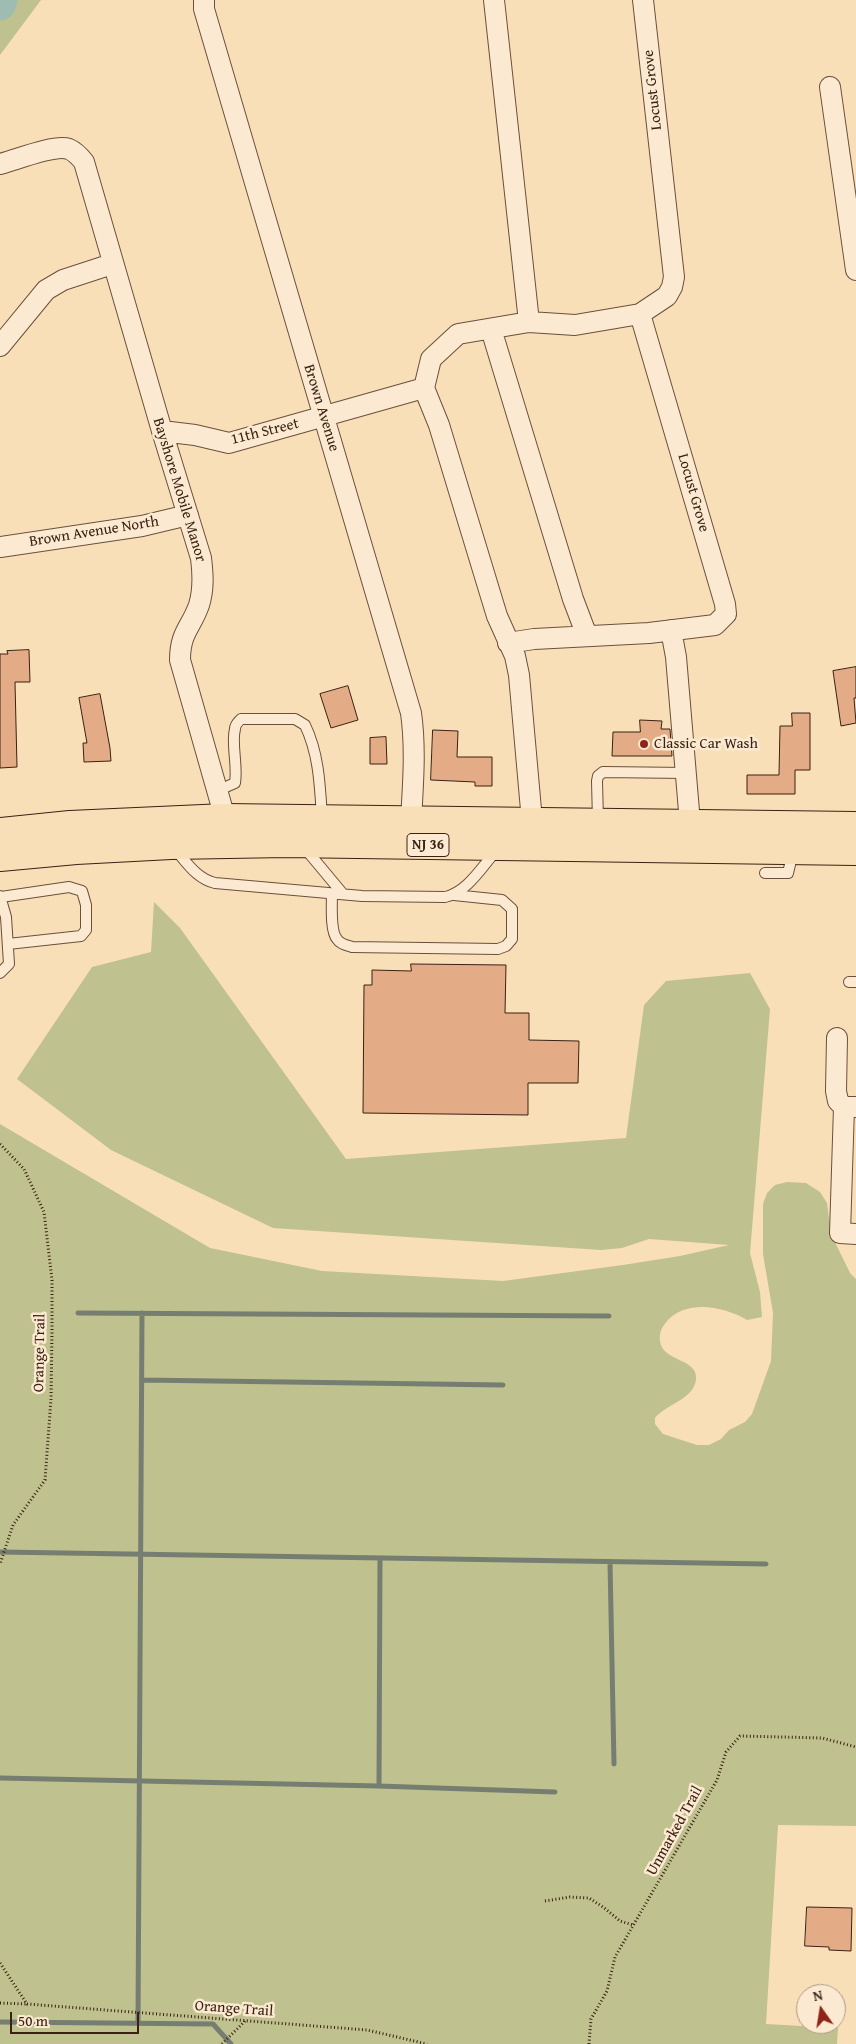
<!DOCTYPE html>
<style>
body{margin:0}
#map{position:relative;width:856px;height:2044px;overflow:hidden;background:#f9dfb8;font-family:"Gentium Book Plus",serif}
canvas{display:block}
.north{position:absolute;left:796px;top:1984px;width:50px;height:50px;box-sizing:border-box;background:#fbead1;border:1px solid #ae9a85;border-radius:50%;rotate:347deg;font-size:14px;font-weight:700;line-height:20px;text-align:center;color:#3a2113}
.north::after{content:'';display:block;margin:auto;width:18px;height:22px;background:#8f2418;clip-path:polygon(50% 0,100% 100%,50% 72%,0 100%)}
.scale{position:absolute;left:10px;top:2012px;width:129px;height:22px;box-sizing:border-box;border:2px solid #3a2113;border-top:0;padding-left:6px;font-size:15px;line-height:18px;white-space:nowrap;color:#3a2113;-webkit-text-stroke:4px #fbead1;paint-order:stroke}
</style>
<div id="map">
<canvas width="856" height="2044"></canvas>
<div class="north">N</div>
<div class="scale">50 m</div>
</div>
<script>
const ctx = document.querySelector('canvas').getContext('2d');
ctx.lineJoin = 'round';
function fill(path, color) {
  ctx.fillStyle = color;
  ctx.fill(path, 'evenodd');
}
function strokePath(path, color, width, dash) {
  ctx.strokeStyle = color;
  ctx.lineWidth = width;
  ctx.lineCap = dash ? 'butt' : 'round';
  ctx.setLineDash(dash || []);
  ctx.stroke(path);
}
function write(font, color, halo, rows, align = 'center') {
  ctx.font = font + ' "Gentium Book Plus",serif';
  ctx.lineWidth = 5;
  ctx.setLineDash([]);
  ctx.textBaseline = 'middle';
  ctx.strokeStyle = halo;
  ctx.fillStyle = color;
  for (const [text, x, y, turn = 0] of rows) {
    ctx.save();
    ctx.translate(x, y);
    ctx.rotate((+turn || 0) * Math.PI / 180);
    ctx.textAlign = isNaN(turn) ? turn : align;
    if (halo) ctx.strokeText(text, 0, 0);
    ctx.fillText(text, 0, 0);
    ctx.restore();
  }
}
const green = new Path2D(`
 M0 0H41L0 55Z
 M154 902 180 928 346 1159 626 1138 644 1005 666 981 750 973 770 1009 750 1253 760 1292 762 1317 747 1320C725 1307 688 1299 668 1320 662 1327 659 1332 660 1341 662 1362 699 1358 696 1380 693 1400 666 1404 655 1418V1424L663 1434 697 1445H709L721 1439 729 1430 745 1422 752 1414 771 1361 773 1313 763 1254V1204L767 1193 775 1185 787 1182 806 1183 820 1192 827 1203 831 1234 850 1273 856 1279V1826L778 1825 766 2024 838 2028 837 2044H0V1124L210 1248 322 1271 503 1281 623 1265 680 1256 729 1245 649 1239 622 1248 601 1250 273 1228 111 1150 17 1079 92 967 151 952Z`);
const stream = new Path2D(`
 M78 1313 609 1316
 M142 1380 503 1385
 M0 1552 766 1564
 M610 1562 614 1764
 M0 1778 379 1786 555 1792
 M379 1786 380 1558
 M0 2022 213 2024 231 2044
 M138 2023 142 1313`);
const river = new Path2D(`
 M0 5 2 0`);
const building = new Path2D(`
 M29 650 30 682H15L17 767 0 768V654H8L7 651Z
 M856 667V698H854L856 723 841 726 833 671Z
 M348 686 358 720 331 728 320 694Z
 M100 694 110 748 111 761 84 762 83 743H87L79 698Z
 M792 713H810V770H795V794H747V775H779L780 726H792Z
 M640 720 662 721 661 729H670L672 756H612L613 732H640Z
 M433 730 458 731 457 757H492V786H475V782L431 780Z
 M386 737 387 764H370V738Z
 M411 964 506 965 505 1013H529V1040L579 1041 578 1083H528V1115L363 1113 364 985H372V970L411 971Z
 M807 1907 852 1908 851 1951 829 1950V1947L805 1946Z`);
const path = new Path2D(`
 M0 1144 24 1169 44 1212 52 1280V1332L51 1399 45 1480 13 1525 0 1564
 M545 1901 570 1897 589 1898 603 1907 620 1921 633 1925
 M0 1963 27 2004 367 2030 427 2044
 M0 2003 27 2004
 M222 2044 245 2021
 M589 2044 591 2019 607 1991 615 1957 717 1780 726 1752 740 1736 822 1738 856 1747`);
const lane = new Path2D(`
 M219 790 235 783C238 765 231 744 235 729 235 724 238 722 241 719H295L305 725C319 754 320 786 322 818
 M598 821 597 781 598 776 603 772 686 773
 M303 846 343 894
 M175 849C187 863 197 879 215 883L362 896 445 897C468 892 482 866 497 850
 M765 873H788L793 852
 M332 893C332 904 330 931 337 939 340 944 346 945 352 947L498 949 506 946 512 939V909L502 900 454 895
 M0 896 6 917 9 964 0 973
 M1 897 69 887 82 891 86 905V930L81 936 8 944
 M849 982H856`);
const street = new Path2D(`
 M204 0V9C272 244 344 478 411 713 416 748 413 785 411 820
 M494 0 529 322
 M830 87 856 270
 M0 164C16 160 54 144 69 149 76 152 80 157 84 162L162 431 201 558C203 574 204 589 199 605 191 628 180 632 180 660L225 818
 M491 329 573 599 587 636
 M0 346 46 290 63 280 112 264
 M162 431 195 435 229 443 424 388
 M0 547 142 526 188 515
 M671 630 676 657 690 823
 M508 643 534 639 649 633 715 625 726 614 725 604 640 314
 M532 821 519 675 515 656 497 616 439 425 424 388 431 359 458 334 529 322 575 325 640 314 667 296 672 287 674 277 643 0
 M837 1038 836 1091 838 1101 844 1107H856
 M844 1107 840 1233 856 1234`);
const highway = new Path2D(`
 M0 832 70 825 225 818 856 826
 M0 857 76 850 171 845 286 843 856 851`);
const markers = [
 [644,744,5,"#8f2418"]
];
const shields = [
 [428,845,42]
];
const shieldNames = [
 ["NJ 36",428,845]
];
const streetNames = [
 ["Locust Grove",653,90,-96],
 ["Brown Avenue",321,408,73],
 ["11th Street",265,432,-14],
 ["Bayshore Mobile Manor",179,490,73],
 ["Locust Grove",693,493,74],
 ["Brown Avenue North",94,532,-9],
 ["Orange Trail",40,1353,-89],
 ["Unmarked Trail",675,1831,-61],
 ["Orange Trail",234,2009,4]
];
const poiNames = [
 ["Classic Car Wash",654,744]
];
fill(green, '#bfc18e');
strokePath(stream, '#767e72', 5);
strokePath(river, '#9ebcb1', 31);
fill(building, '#e3ac86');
strokePath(building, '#3a2113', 1);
strokePath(lane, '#6a503c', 12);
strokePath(street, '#6a503c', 22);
strokePath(highway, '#3a2113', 30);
strokePath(path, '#3a2113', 3, [1, 2.5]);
strokePath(lane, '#fbead1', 10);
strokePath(street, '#fbead1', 20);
strokePath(highway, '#f9dfb8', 28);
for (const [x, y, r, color] of markers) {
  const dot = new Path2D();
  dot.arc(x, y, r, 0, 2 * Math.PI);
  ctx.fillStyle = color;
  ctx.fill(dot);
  strokePath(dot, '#fbead1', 2);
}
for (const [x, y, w] of shields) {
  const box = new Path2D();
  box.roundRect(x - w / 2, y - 11.5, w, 23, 4);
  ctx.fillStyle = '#fbead1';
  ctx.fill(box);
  strokePath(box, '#3a2113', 1);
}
write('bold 14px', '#3a2113', null, shieldNames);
write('15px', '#3a2113', '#fbead1', streetNames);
write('15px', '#3a2113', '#fbead1', poiNames, 'left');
</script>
